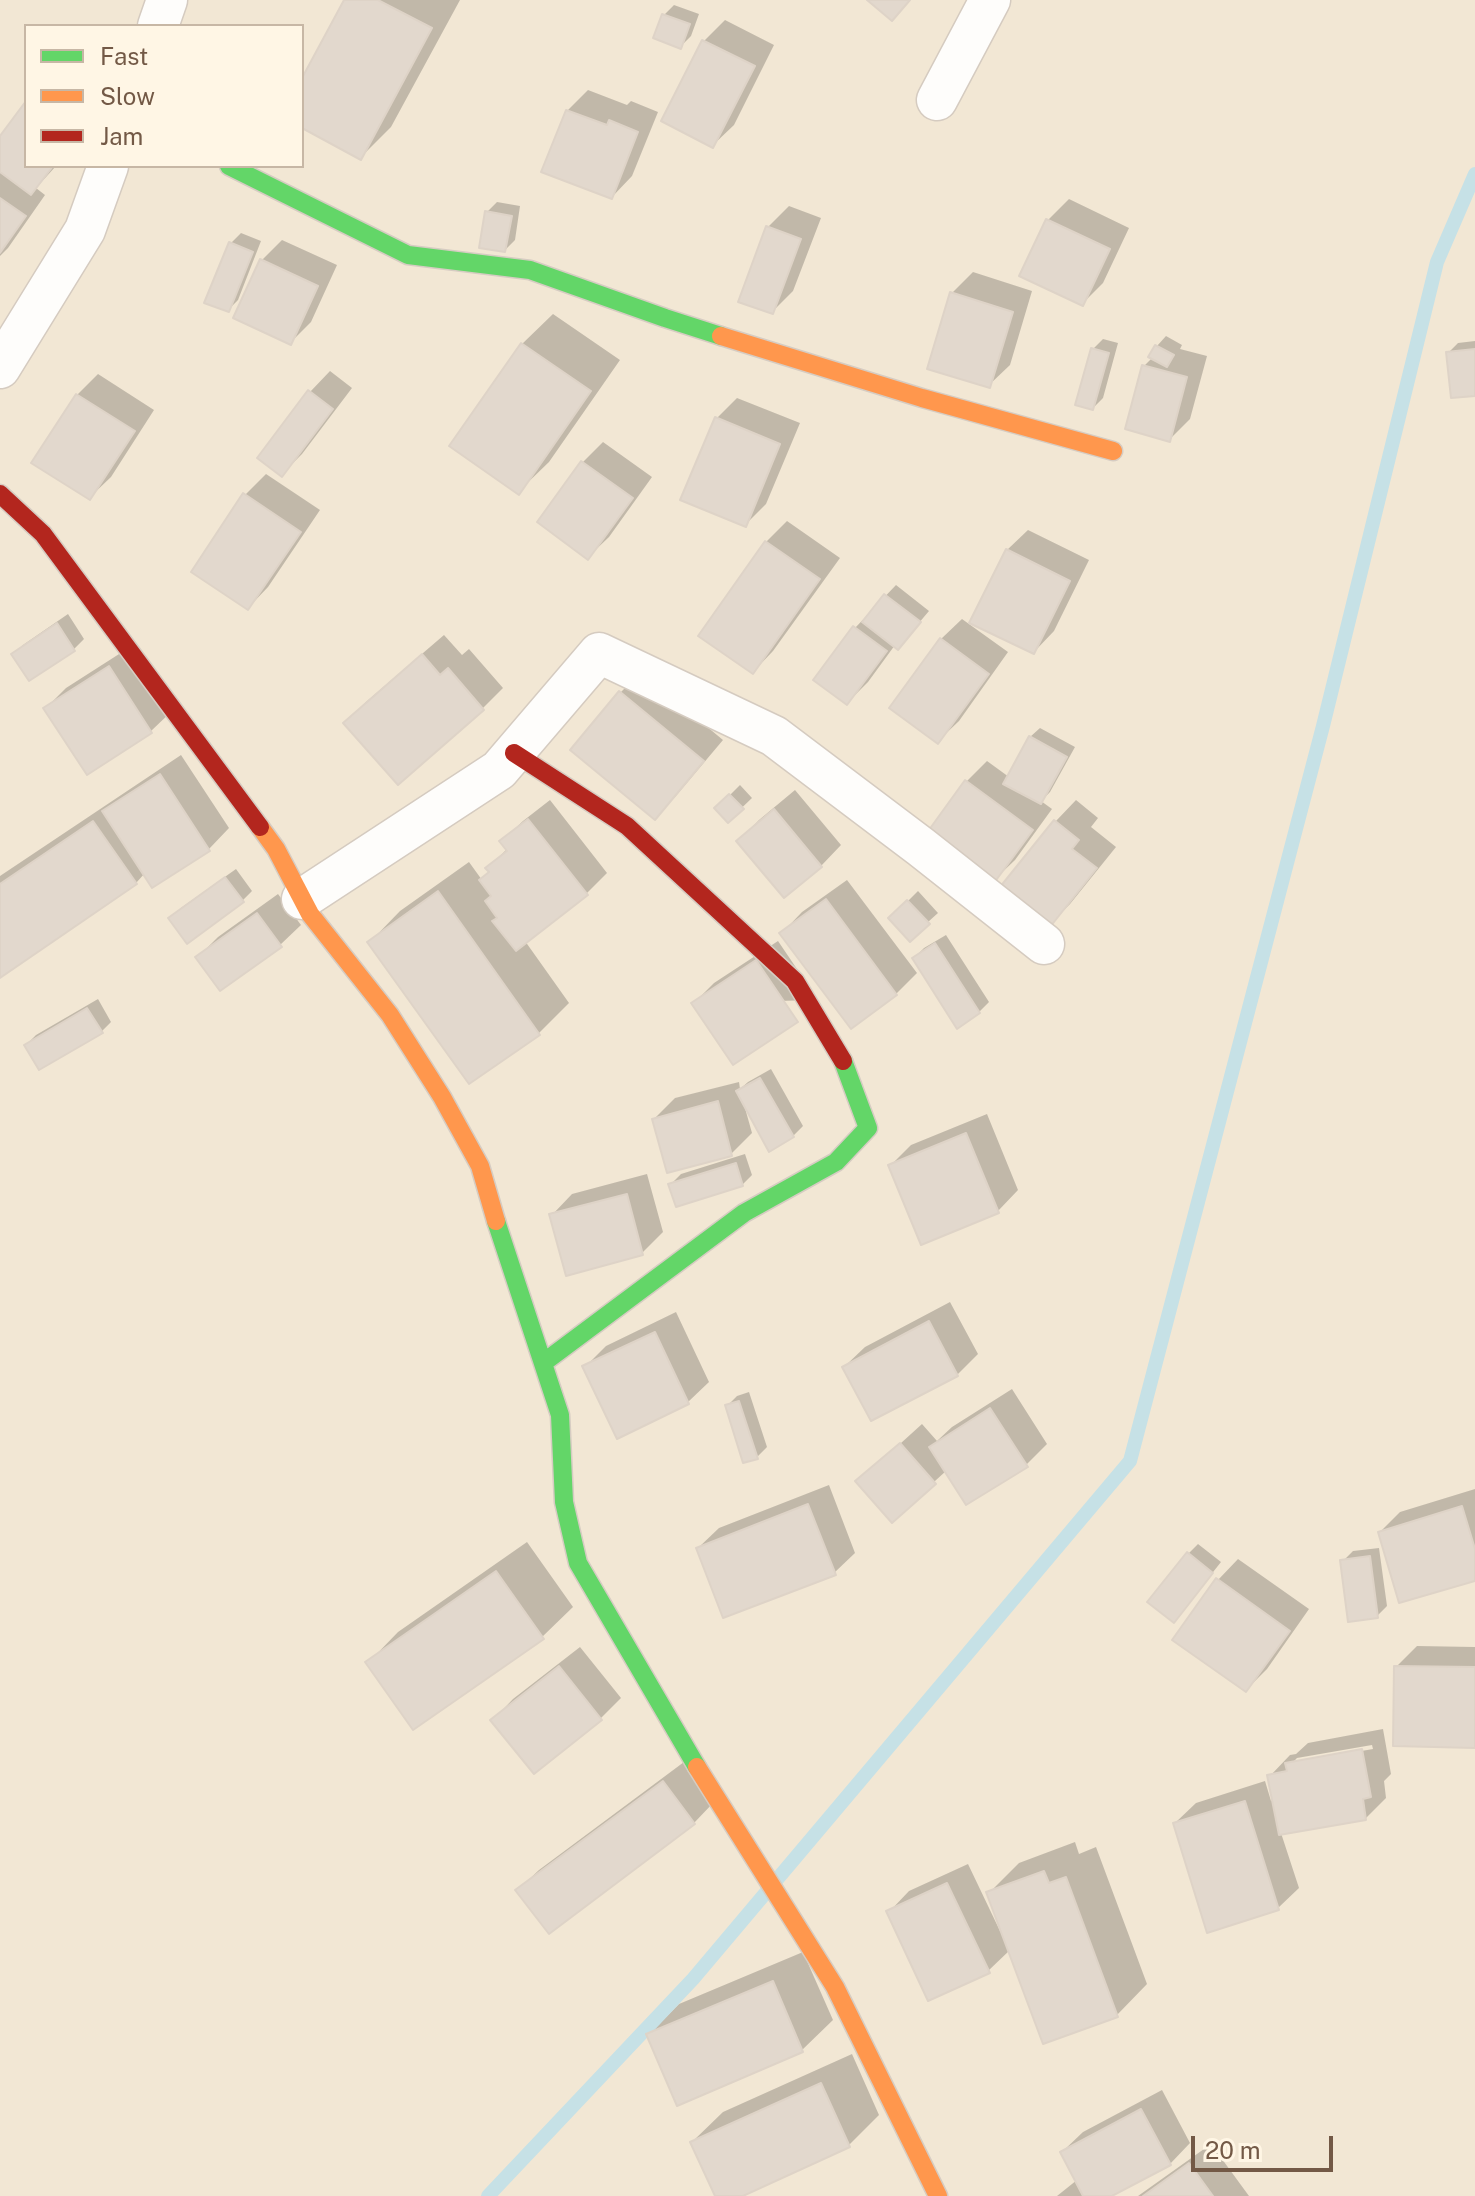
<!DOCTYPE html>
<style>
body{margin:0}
#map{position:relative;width:1475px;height:2196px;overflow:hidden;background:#f6f0e5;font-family:"Public Sans",sans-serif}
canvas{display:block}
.legend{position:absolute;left:24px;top:24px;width:280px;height:144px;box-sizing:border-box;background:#fff6e5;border:2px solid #c7b7a5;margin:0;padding:10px 14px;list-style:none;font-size:24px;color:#735946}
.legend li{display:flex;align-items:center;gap:16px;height:40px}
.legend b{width:40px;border:2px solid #c7b7a5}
.scale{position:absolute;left:1191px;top:2136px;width:142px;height:36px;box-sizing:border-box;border:4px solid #735946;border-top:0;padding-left:10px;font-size:24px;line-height:28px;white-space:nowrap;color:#735946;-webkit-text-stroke:6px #fff6e5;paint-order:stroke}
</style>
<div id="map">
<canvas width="1475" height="2196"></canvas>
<ul class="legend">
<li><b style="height:10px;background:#63d668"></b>Fast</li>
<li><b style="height:10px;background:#ff974d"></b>Slow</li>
<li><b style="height:10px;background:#b3261e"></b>Jam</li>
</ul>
<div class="scale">20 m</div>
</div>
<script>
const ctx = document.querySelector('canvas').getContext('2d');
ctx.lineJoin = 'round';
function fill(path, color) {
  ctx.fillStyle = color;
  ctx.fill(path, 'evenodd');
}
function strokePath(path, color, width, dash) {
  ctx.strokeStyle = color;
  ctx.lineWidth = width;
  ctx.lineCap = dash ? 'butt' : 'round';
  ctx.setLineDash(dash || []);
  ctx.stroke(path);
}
const residential = new Path2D(`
 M0 0H1475V2196H0ZM26 26H302V166H26Z`);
const shadow = new Path2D(`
 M346 0H460L391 127 360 158 302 126V82Z
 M674 5 699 14 691 36 681 46 664 15Z
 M725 20 774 45 734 125 713 145 663 120 704 41Z
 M588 90 627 105 631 101 658 112 632 176 612 197 567 111Z
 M26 104V166H56L36 188 45 195 8 248 0 256V139Z
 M1069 199 1129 228 1103 283 1082 304 1022 275 1048 220Z
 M497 202 520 206 515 240 505 250 487 212Z
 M789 206 821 218 793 291 772 312 741 301 768 227Z
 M241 233 261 241 238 300 228 310 207 302 231 243Z
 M282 240 337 265 311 322 291 342 262 260Z
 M973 272 1032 291 1010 365 989 385 952 293Z
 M553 314 620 360 549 462 518 492 522 344Z
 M1166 336 1182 345 1180 349 1207 356 1190 419 1169 440 1144 366 1153 357 1157 346Z
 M1103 339 1118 343 1103 398 1093 408V349Z
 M1475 341V394L1448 353 1458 343Z
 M330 371 352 388 302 454 282 474 310 392Z
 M98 374 154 410 111 477 90 497 77 395Z
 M737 398 800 423 766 504 745 525 717 418Z
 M603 442 652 477 609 537 588 557 582 463Z
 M266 474 320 510 268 587 248 608 245 495Z
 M787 521 840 558 773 651 753 672 700 635 766 542Z
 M1028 530 1089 560 1054 631 1034 652 1007 550Z
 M896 585 929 611 907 637 895 645 868 682 847 703 855 628Z
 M68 614 84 639 74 649 29 678 13 655 23 645Z
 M962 619 1008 652 959 721 938 741 941 639Z
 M444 635 462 655 469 649 503 688 483 708 398 782 346 723 366 702Z
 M130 647 172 711 151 731 88 772 45 709 66 688Z
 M641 672 723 740 675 797 654 817 573 749 621 692Z
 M1040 728 1075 747 1050 792 1041 801 1052 809 1015 860 994 880 966 782 987 761 1009 777 1030 737Z
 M181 755 229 828 209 849 145 873 136 883 0 975V876Z
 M740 785 752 798 728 821 717 808Z
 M795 790 841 845 821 866 739 841 759 820Z
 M550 800 607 873 587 893 525 941 569 1003 539 1033 370 942 400 911 469 862 482 880 491 871 488 868 508 848 502 841 523 821Z
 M1076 800 1098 818 1091 827 1116 847 1070 904 1049 925 1002 887 1056 821Z
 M236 869 252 891 242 901 171 918 181 908Z
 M847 880 917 973 896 994 852 1026 782 933 802 912Z
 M918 891 938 913 928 922 891 918Z
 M278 894 301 925 280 945 198 957 218 937Z
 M946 935 989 1002 979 1012 914 958 924 948Z
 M778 941 818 1000 694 1003 714 983Z
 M98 999 111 1022 101 1032 26 1045 36 1035Z
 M771 1069 803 1126 793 1136 745 1108 752 1133 731 1154 654 1119 675 1098 739 1082 740 1089 748 1082Z
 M987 1114 1018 1190 998 1211 890 1166 911 1145Z
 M745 1154 752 1175 742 1185 671 1184 681 1174Z
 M647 1174 663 1232 642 1253 552 1215 572 1194Z
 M950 1302 978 1354 957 1375 844 1367 865 1347Z
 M676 1312 709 1382 688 1402 585 1367 606 1346Z
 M1012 1389 1047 1444 1026 1465 946 1471 892 1520 858 1482 922 1424 937 1441 952 1427Z
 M749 1392 767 1447 757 1457 727 1406 737 1396Z
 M829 1485 855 1553 834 1573 698 1548 719 1528Z
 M1475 1489V1579L1380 1532 1400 1512Z
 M527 1542 573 1607 542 1637 368 1663 398 1632Z
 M1198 1544 1221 1562 1183 1610 1188 1554Z
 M1379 1548 1387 1606 1377 1616 1343 1561 1353 1551Z
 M1238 1559 1309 1609 1267 1669 1246 1690 1218 1580Z
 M1417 1646 1475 1647V1746L1396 1667Z
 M580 1647 621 1698 600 1719 493 1720 513 1699Z
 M1383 1729 1391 1774 1384 1781 1386 1798 1366 1818 1281 1833 1299 1888 1278 1908 1175 1823 1196 1803 1265 1781 1271 1801 1274 1800 1270 1776 1290 1755 1296 1754 1308 1743ZM1372 1745 1373 1749 1292 1763 1297 1758Z
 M684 1762 714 1802 694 1823 518 1890 539 1870Z
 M1075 1842 1079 1854 1096 1847 1147 1984 1117 2015 1010 1950 988 1971 889 1912 909 1891 968 1864 1000 1931 1002 1930 989 1893 1019 1863Z
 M803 1952 833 2020 802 2050 648 2035 679 2004Z
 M852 2054 879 2115 849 2145 738 2196H717L692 2142 723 2112Z
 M1162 2090 1190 2143 1170 2164 1108 2196H1057L1077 2180 1062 2152 1083 2132Z
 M1211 2144 1249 2196H1138Z`);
const stream = new Path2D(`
 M488 2196 693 1979 1130 1461 1323 726 1437 262 1475 174`);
const building = new Path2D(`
 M344 0H378L432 28 361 160 302 128V78Z
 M867 0H910L892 21Z
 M662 14 690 24 681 49 653 38Z
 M702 40 755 66 713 148 661 121Z
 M26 101V166H53L31 195 0 172V136Z
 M566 110 607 125 609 120 638 132 612 199 541 172Z
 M0 198 26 216 0 253Z
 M485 211 512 216 505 252 479 248Z
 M1046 219 1110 249 1083 306 1019 276Z
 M766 226 801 239 773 314 738 302Z
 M229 242 253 252 229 312 204 303Z
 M260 259 318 286 291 345 233 318Z
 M950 292 1013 312 990 388 927 369Z
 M521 343 591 391 519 495 449 446Z
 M1155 345 1174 355 1167 367 1148 357Z
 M1091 348 1109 353 1093 410 1075 405Z
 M1475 349V396L1451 398 1446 352Z
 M1142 365 1187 377 1170 442 1125 429Z
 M308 390 333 409 282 477 257 458Z
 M76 394 135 431 90 500 31 463Z
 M715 417 780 444 746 527 680 500Z
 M581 461 633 498 588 560 537 522Z
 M243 493 301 532 248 610 191 572Z
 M765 541 820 579 753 674 698 636Z
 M1006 549 1070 581 1034 654 969 623Z
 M884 594 921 622 898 650 862 622Z
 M57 623 75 651 29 681 11 654Z
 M853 626 887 651 847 705 813 680Z
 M940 638 989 674 938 744 889 708Z
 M422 654 440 675 448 668 484 710 398 785 343 723Z
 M109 666 152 733 87 775 43 708Z
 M619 691 704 761 655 820 570 750Z
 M1029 736 1067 757 1041 804 1003 784Z
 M160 774 210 851 152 888 102 811Z
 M965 780 1033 830 994 883 926 834Z
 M729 794 744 809 728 823 714 808Z
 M774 809 822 867 784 898 736 841Z
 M528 819 588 895 516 951 492 921 497 918 485 901 491 896 479 880 489 872 485 868 507 851 499 841Z
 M1054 820 1079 840 1072 849 1097 868 1050 927 1000 887Z
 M93 821 137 884 0 978V884Z
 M225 877 244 902 187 944 168 918Z
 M438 891 540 1035 469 1084 367 942Z
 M826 899 897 995 851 1029 779 933Z
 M907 900 930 924 910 942 888 918Z
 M257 913 282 947 220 991 195 957Z
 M935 943 980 1013 957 1029 912 958Z
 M756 960 798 1022 733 1065 691 1003Z
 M87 1008 103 1033 39 1070 24 1045Z
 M760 1078 794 1137 769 1152 736 1091Z
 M718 1101 732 1156 667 1173 652 1119Z
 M966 1133 999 1213 921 1245 888 1165Z
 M736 1163 743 1186 676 1207 668 1184Z
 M627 1194 643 1255 566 1276 549 1214Z
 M929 1321 958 1376 871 1421 842 1367Z
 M655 1332 689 1404 617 1439 582 1366Z
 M739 1401 758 1459 743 1463 725 1405Z
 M990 1408 1028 1467 966 1505 929 1447Z
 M900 1443 936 1484 892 1523 855 1481Z
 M808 1504 836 1575 723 1618 696 1548Z
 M1462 1506 1475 1549V1581L1399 1603 1378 1532Z
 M1187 1552 1213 1573 1174 1623 1147 1602Z
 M1370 1556 1378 1618 1348 1622 1340 1560Z
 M496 1571 544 1639 413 1730 365 1662Z
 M1216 1578 1290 1631 1246 1692 1172 1640Z
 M559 1666 602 1720 534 1774 490 1720Z
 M1394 1666 1475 1667V1748L1393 1746Z
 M1362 1749 1371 1797 1363 1799 1366 1820 1279 1835 1267 1775 1287 1771 1285 1763Z
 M663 1781 695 1824 549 1934 515 1890Z
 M1245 1801 1279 1910 1207 1933 1173 1823Z
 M1044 1871 1049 1883 1066 1877 1118 2017 1043 2044 986 1892Z
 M947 1883 990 1973 928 2001 886 1911Z
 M773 1981 803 2052 677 2106 646 2034Z
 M821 2083 850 2147 743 2196H715L690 2142Z
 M1141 2109 1171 2165 1112 2196H1083L1060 2152Z
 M1189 2163 1213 2196H1143Z`);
const street = new Path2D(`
 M158 26 167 0
 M937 100 990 0
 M0 368 85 230 108 166
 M302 899 499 770 599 653 774 736 921 847 1044 944`);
const fast = new Path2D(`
 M229 166 408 255 530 270 665 318 721 336
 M496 1221 560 1415 564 1502 578 1563 697 1767
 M543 1363 744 1213 836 1162 868 1128 843 1061`);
const slow = new Path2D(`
 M721 336 922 398 1113 451
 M260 827 276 849 310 914 390 1015 442 1097 480 1166 496 1221
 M697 1767 835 1987 938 2196`);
const jam = new Path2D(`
 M0 494 43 534 260 827
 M514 753 627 826 795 981 843 1061`);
fill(residential, '#f2e7d4');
fill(shadow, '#0003');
strokePath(stream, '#c6e1e6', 14);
fill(building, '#e2d8cd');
strokePath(building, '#ded3c7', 2);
strokePath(street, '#d5cbc0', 43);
strokePath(fast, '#d6ccc2', 21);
strokePath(slow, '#d6ccc2', 21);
strokePath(jam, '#d6ccc2', 21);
strokePath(street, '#fefdfb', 40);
strokePath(fast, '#63d668', 18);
strokePath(slow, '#ff974d', 18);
strokePath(jam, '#b3261e', 18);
</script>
